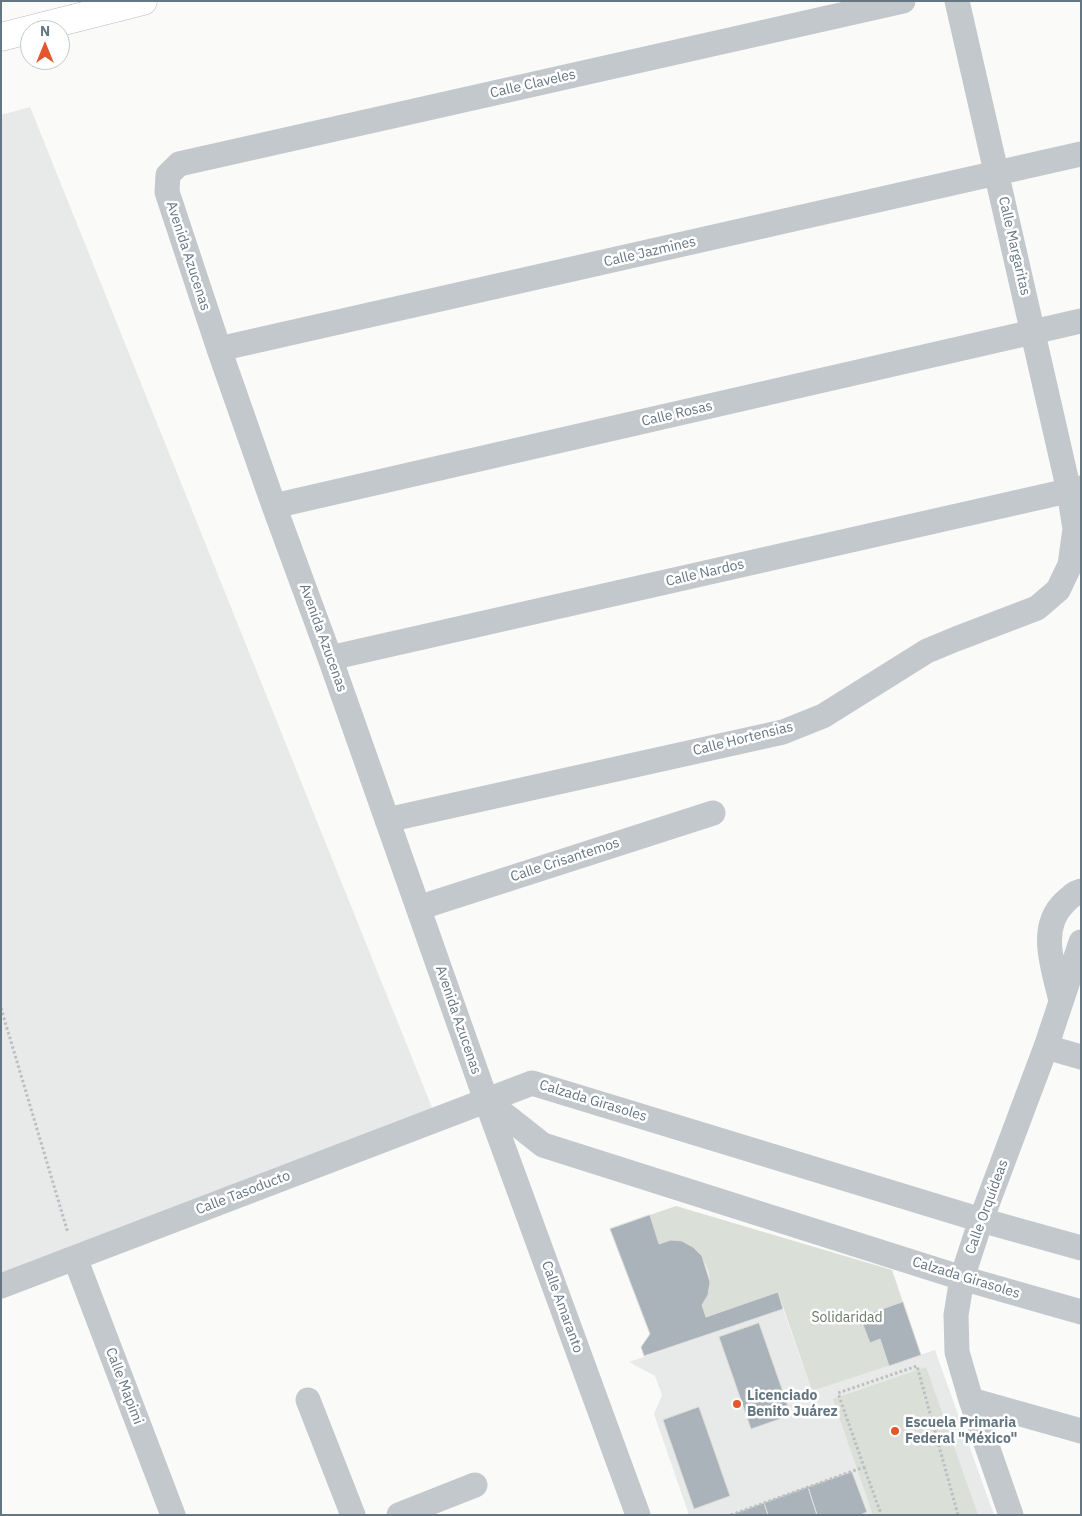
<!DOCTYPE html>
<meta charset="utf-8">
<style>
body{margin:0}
#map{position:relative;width:1082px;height:1516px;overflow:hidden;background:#fafaf8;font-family:"IBM Plex Sans",sans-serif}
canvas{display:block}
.frame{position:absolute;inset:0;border:2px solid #657683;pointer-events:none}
.north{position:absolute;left:20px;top:20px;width:50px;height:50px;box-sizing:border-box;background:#fff;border:1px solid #c1c8cd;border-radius:50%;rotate:0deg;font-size:14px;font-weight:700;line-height:20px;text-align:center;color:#657683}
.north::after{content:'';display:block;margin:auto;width:18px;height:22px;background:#e4572e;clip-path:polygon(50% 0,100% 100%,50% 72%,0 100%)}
</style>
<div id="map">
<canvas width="1082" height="1516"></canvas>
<div class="frame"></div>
<div class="north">N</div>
</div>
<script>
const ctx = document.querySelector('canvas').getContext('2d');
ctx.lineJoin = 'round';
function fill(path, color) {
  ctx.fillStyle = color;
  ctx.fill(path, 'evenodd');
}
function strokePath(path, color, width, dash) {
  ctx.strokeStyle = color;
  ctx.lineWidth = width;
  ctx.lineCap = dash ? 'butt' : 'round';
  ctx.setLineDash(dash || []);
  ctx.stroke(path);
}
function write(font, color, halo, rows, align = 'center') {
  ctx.font = font + ' "IBM Plex Sans",sans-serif';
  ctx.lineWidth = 5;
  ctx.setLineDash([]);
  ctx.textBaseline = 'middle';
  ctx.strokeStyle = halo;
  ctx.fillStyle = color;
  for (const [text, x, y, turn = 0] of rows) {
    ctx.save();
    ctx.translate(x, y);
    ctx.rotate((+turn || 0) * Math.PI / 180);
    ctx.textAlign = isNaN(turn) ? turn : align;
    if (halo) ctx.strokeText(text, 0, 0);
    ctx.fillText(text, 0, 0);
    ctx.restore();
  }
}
const built = new Path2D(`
 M30 107 439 1125 1 1287V115Z
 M783 1309 812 1391 935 1350 994 1515H689L654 1414 662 1395 655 1376 629 1362Z`);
const green = new Path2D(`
 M676 1206 892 1270 921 1355 812 1391 778 1292 706 1317 702 1305C706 1298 710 1291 710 1283 710 1268 699 1246 683 1242 677 1240 666 1243 659 1244L650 1215Z
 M926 1367 978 1515H873L833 1399Z`);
const building = new Path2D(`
 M650 1215 659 1244 671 1240 682 1241 693 1247 702 1256 710 1282 708 1295 702 1305 706 1317 778 1292 783 1309 644 1356 641 1347 650 1334 610 1229Z
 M903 1302 921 1355 889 1366 880 1339 870 1343 860 1317Z
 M759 1323 791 1415 751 1429 719 1337Z
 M699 1407 730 1496 694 1509 663 1420Z
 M852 1472 867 1512 860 1515H817L808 1487Z
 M808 1487 817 1515H768L764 1503Z
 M764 1503 768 1515H731Z`);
const path = new Path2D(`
 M1 1008 68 1233
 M864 1467 881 1514
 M731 1515 864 1467 838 1393 917 1366 958 1515`);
const street = new Path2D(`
 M219 349 1081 154
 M274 506 1081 321
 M330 658 1081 488
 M387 820 783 732 823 716 927 651 956 639 1037 608 1058 590 1070 565 1075 529 1069 491 957 1
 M418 908 713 813
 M1061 1001C1054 969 1037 928 1065 902 1070 897 1074 893 1081 891
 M1046 1047 1081 1057
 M486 1100 543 1145 962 1278 1081 1312
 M75 1258 173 1515
 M1 1286 532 1083 981 1220 1081 1248
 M308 1400 353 1515
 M971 1400 1081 1431
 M399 1515 475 1485
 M638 1515 486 1100 330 658 274 506 219 349 167 192 168 175 179 164 903 1
 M1011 1515 971 1400 957 1352 956 1315 962 1278 981 1220 1046 1047 1081 942`);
const secondary = new Path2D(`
 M1 37 143 1`);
const markers = [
 [737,1404,5,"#e4572e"],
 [895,1431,5,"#e4572e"]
];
const streetNames = [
 ["Calle Claveles",533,84,-13],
 ["Calle Margaritas",1014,246,77],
 ["Calle Jazmines",650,252,-13],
 ["Avenida Azucenas",188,256,72],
 ["Calle Rosas",677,414,-13],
 ["Calle Nardos",705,573,-13],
 ["Avenida Azucenas",323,638,70],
 ["Calle Hortensias",743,739,-14],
 ["Calle Crisantemos",565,860,-18],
 ["Avenida Azucenas",458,1020,71],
 ["Calzada Girasoles",593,1101,17],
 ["Calle Tasoducto",243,1193,-21],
 ["Calle Orquídeas",987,1207,-70],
 ["Calzada Girasoles",966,1278,17],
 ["Calle Amaranto",562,1307,70],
 ["Calle Mapimi",124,1386,69]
];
const parkNames = [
 ["Solidaridad",847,1318]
];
const poiNames = [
 ["Licenciado",747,1396],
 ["Benito Juárez",747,1412],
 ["Escuela Primaria",905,1423],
 ["Federal \"México\"",905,1439]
];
fill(built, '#e8e9e9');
fill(green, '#dadfd7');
fill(building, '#aab3b9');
strokePath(building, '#dcdcda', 1);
strokePath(secondary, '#b3babf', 29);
strokePath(path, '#bbbfc2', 3, [2.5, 2.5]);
strokePath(street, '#c3c8cc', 25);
strokePath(secondary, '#fff', 28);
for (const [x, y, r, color] of markers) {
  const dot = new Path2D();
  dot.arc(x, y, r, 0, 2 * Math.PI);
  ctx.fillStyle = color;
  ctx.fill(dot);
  strokePath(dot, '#fff', 2);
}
write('14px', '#657683', '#fff', streetNames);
write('14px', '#687a64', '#fff', parkNames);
write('bold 14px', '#657683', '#fff', poiNames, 'left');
</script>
